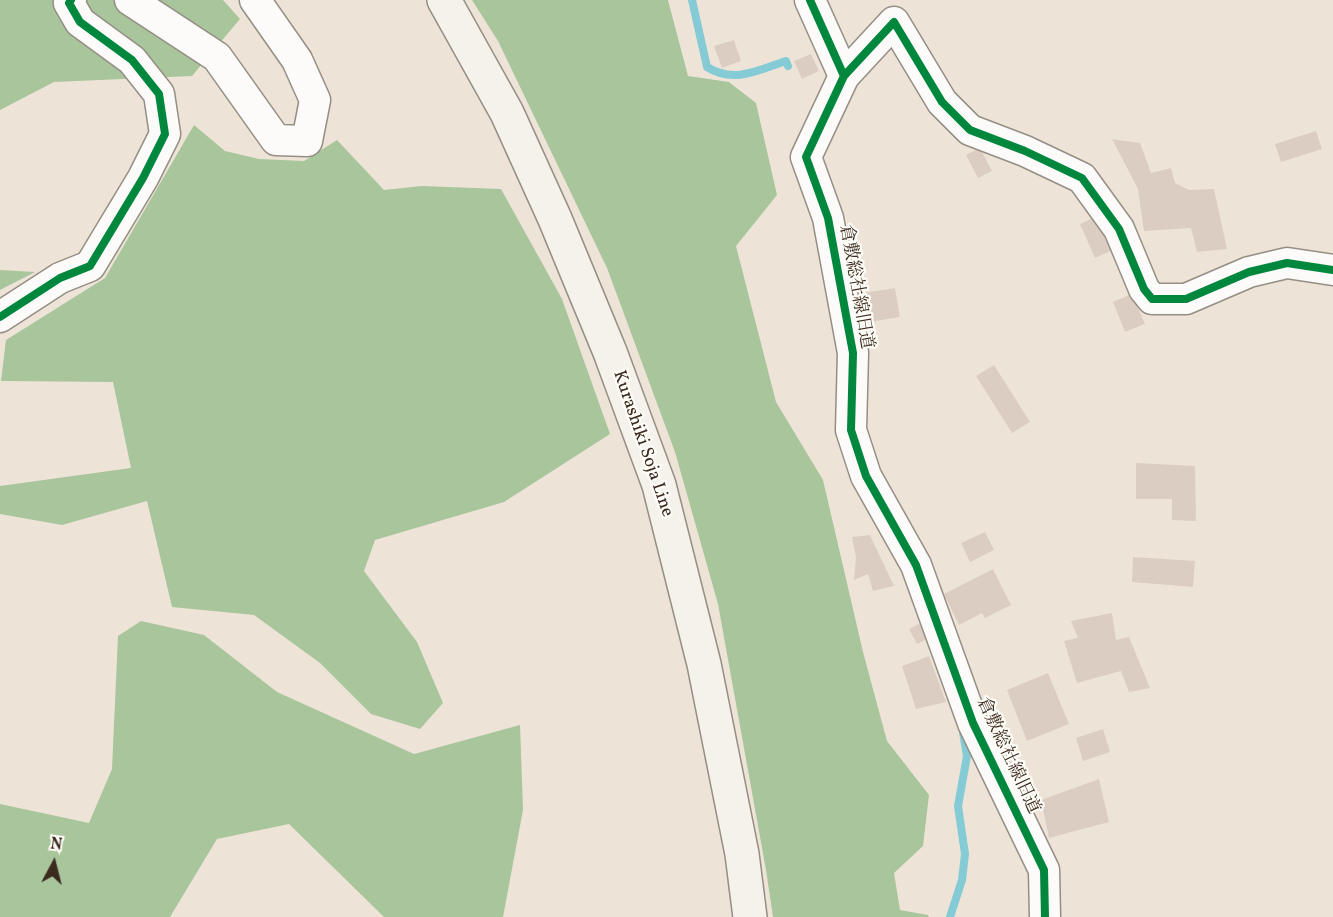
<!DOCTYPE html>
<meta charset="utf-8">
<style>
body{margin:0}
#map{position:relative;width:1333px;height:917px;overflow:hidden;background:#ede4d7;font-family:Vollkorn,serif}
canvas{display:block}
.north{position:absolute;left:24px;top:833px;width:60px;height:60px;-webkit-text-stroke:4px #fdfcf7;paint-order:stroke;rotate:7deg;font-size:16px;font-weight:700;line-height:24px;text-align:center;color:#3b2a1e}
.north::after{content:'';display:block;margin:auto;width:21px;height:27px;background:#3b2a1e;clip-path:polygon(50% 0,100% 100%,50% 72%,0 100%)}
</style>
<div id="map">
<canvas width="1333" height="917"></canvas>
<div class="north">N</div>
</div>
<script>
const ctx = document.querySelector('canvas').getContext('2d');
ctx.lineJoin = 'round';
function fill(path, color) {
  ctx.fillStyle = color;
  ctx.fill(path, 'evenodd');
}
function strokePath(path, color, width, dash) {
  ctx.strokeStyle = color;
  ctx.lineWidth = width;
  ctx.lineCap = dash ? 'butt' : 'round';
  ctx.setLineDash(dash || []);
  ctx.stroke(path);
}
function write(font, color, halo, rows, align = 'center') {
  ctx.font = font + ' Vollkorn,"Noto Serif JP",serif';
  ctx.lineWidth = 4.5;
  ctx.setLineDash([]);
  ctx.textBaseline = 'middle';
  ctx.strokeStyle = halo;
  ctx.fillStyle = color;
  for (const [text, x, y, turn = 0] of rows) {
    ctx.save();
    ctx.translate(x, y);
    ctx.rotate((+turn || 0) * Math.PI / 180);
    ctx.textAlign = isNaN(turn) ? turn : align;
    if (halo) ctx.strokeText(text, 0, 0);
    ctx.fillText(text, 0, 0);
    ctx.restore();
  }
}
const forest = new Path2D(`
 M0 0H223L240 19 192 76 54 82 0 110Z
 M472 0H668L688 76 729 82 756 103 777 195 736 246 776 402 823 480 863 652 887 741 929 795 923 846 894 873 900 910 928 915 929 917H773L766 870 718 604 675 452 607 268 498 41Z
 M194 125 225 151 259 159 304 161 337 140 384 190 422 186 501 189 562 299 610 434 504 502 375 540 364 571 417 642 443 703 420 729 371 714 320 663 254 615 172 607 147 501 62 525 0 514V486L131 468 113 382 1 381 6 340 105 278Z
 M0 270 35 272 0 290Z
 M141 621 204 635 277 692 414 754 520 725 523 810 503 917H384L289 824 217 839 170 917H0V804L89 823 112 769 118 636Z`);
const stream = new Path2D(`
 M692 0 707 67C734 84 759 70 786 61L788 66
 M950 917 962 880 965 854 958 806 967 756 963 732`);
const building = new Path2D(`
 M734 40 741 61 722 68 714 46Z
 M811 54 819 71 802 79 794 61Z
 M1316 131 1322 149 1281 162 1275 144Z
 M1112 139 1140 143 1151 173 1171 168 1175 183 1189 190 1214 189 1227 249 1197 252 1191 228 1144 231 1138 189Z
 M980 148 992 171 978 178 966 155Z
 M1104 213 1119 247 1095 258 1080 224Z
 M895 288 900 317 870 322 864 293Z
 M1132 294 1145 324 1125 332 1113 302Z
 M994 365 1030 422 1012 433 976 376Z
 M1136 463 1195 466 1196 521 1172 520V499H1136Z
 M985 532 994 550 970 562 961 543Z
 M870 535 894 586 873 591 868 574 854 580 856 557 852 537Z
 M1133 557 1195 561 1193 587 1132 582Z
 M993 569 1011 605 985 618 982 613 959 625 944 594Z
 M1112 613 1116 640 1129 637 1150 688 1129 692 1121 671 1077 683 1064 641 1078 638 1071 621Z
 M923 622 931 637 917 644 909 629Z
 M929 656 946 702 916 709 902 666Z
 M1048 673 1069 724 1027 741 1007 690Z
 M1103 729 1110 752 1083 761 1076 738Z
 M1099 779 1109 822 1049 838 1041 800Z`);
const minor = new Path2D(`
 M130 0 217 57 276 140 307 141 315 100 297 60 255 0
 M810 0 844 76 806 157 828 218 853 353 851 430 866 476 916 565 973 723 1044 870 1045 917
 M844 76 894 22 942 102 970 130 1025 151 1082 178 1119 229 1144 289 1152 299H1186L1249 272 1287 263 1333 270
 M0 317 60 278 90 266 143 178 165 134 159 94 132 60 80 22 69 3 71 0`);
const secondary = new Path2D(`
 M444 0 507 113 555 219 610 352 659 485 704 664 742 854 750 917`);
const cycleway = new Path2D(`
 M810 0 844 76 806 157 828 218 853 353 851 430 866 476 916 565 973 723 1044 870 1045 917
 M844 76 894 22 942 102 970 130 1025 151 1082 178 1119 229 1144 289 1152 299H1186L1249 272 1287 263 1333 270
 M0 317 60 278 90 266 143 178 165 134 159 94 132 60 80 22 69 3 71 0`);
const streetNames = [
 ["倉敷総社線旧道",855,287,80],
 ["Kurashiki Soja Line",642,444,71],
 ["倉敷総社線旧道",1007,756,65]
];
fill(forest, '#a9c59c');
strokePath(stream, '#84cbd5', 8);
fill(building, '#dccdc2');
strokePath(minor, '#958e85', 33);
strokePath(secondary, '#958e85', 36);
strokePath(minor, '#fcfbf9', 30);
strokePath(secondary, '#f5f1eb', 33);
strokePath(cycleway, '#00873e', 8);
write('18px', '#3b2a1e', '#fdfcf7', streetNames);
</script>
